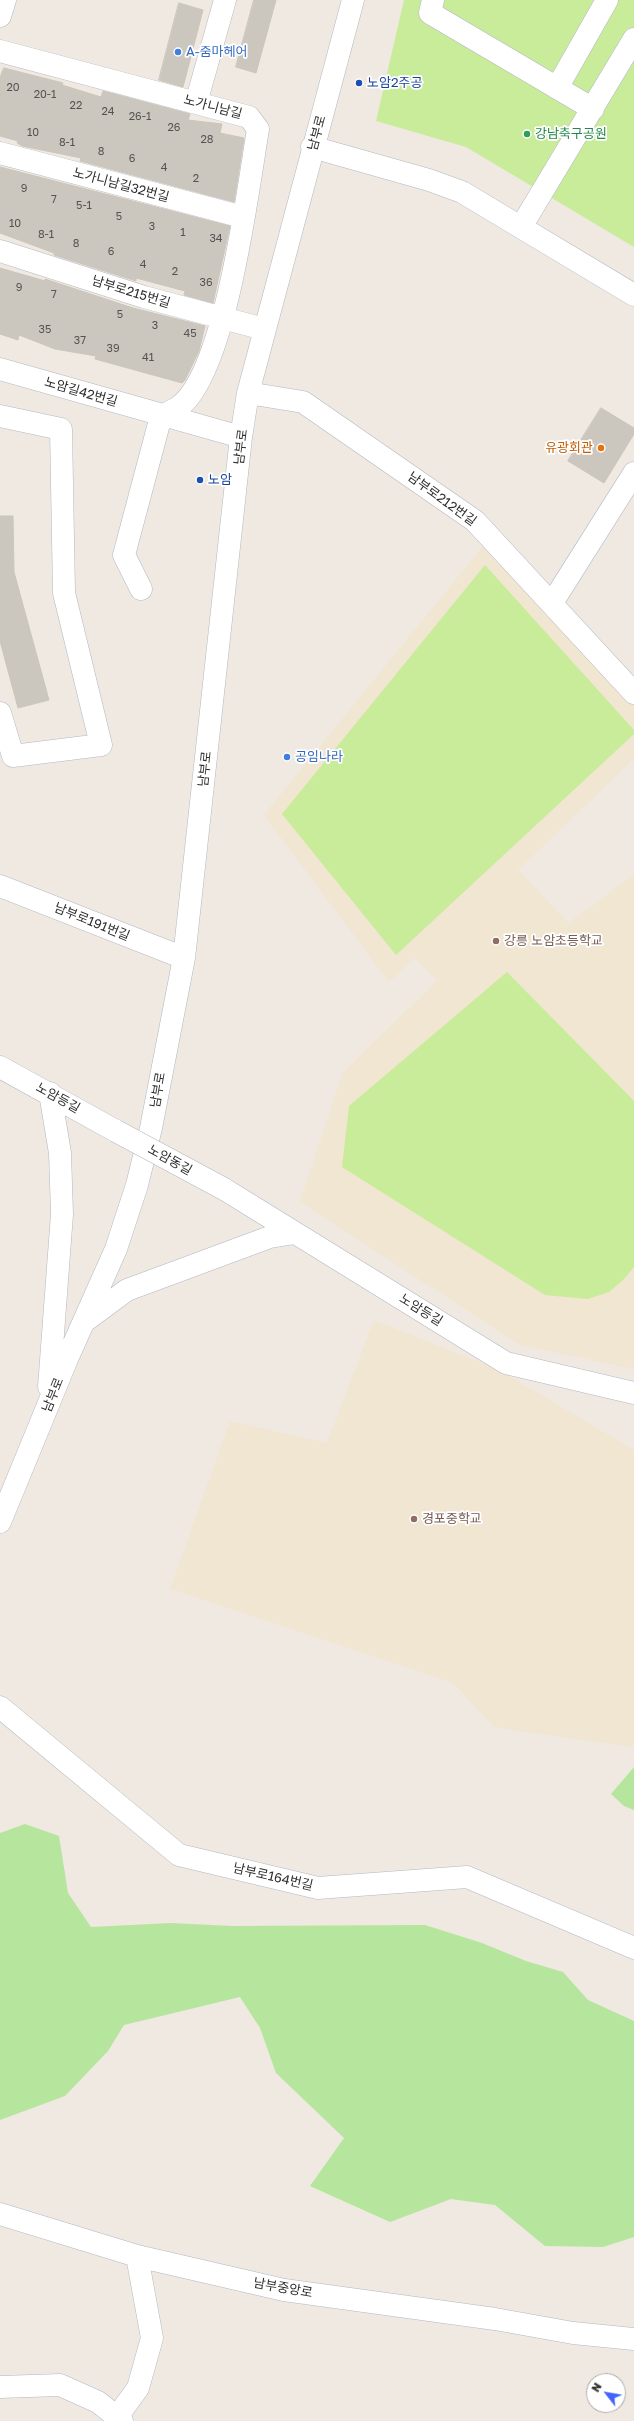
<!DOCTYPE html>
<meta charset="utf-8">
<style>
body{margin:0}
#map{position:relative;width:634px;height:2421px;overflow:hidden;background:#efe9e1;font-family:"Golos Text",sans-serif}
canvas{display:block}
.north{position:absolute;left:586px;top:2373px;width:40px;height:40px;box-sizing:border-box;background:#fff;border:1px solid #ababab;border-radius:50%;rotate:301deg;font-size:11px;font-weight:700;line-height:16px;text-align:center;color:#2e2e2e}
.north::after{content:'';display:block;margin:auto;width:14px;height:18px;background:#4264fb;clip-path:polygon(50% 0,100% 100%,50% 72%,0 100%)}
</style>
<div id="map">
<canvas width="634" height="2421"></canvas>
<div class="north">N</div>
</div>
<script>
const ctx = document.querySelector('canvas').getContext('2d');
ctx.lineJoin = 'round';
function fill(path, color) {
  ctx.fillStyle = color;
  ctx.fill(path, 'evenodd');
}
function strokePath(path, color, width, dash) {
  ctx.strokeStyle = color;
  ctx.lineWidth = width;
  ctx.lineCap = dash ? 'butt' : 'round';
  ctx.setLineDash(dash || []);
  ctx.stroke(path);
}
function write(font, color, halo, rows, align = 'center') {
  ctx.font = font + ' "Golos Text","Noto Sans KR",sans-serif';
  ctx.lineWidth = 3.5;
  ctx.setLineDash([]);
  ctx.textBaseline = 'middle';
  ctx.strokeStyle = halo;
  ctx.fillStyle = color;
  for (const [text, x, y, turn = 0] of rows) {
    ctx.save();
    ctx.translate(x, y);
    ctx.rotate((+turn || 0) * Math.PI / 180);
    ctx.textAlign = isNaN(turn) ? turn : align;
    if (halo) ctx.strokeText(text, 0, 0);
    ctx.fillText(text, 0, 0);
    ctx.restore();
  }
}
const education = new Path2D(`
 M483 546 634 703V759L518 870 569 923 634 874V1369L520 1345 300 1202 343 1072 437 981 415 958 389 982 264 815Z
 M374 1320 501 1371 634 1450V1745L631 1747 494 1727 453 1683 170 1589 230 1421 327 1443Z`);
const green = new Path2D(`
 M634 1767V1810L624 1806 611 1794Z
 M25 1824 59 1836 68 1893 91 1927 171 1923 232 1926 425 1925 482 1943 526 1961 563 1972 588 2000 634 2021V2237L603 2247 545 2246 495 2205 451 2199 390 2222 310 2186 344 2138 276 2073 260 2028 240 1997 124 2025 108 2051 65 2096 0 2120V1833Z`);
const pitch = new Path2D(`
 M404 0H634V247L466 147 376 121Z
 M485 565 634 730V734L396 955 282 814Z
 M507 972 634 1101V1267L623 1280 609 1292 588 1299 545 1295 342 1167 349 1106Z`);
const building = new Path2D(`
 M254 0H276L256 73 236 67Z
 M179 3 203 10 183 87 159 80Z
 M4 68 63 83 62 85 101 97 103 91 190 114 188 120 222 124 220 133 244 138 234 202 80 161 81 158 22 146 17 143 18 141 0 136V78Z
 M0 167 230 226 213 303 184 295 185 291 136 278V281L54 255V253L0 233Z
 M0 268 45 281V279L133 308 205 326 199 351 185 380 182 383 95 359 96 356 55 349 19 335 18 340 0 334Z
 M601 408 634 428V434L604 483 568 461Z
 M0 516H13L14 572 49 700 18 708 0 641Z`);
const minor = new Path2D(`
 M433 0 430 13 593 109
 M0 16 5 0
 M0 51 249 117 258 129C248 189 226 370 180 406 175 410 167 413 161 416L124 555 141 589
 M557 88 607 0
 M196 103 225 0
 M312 147 429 180 462 192 634 295
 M0 153 243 217
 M521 227 634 39
 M0 251 144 297 264 329
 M0 369 241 437
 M248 393 303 402 475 521 634 693
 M0 416 61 429 64 593 101 745 13 756 0 713
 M552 603 634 473
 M0 886 184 958
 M0 1067 116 1131
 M224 1189 506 1363 634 1393
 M85 1321 127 1290 270 1237 295 1233
 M49 1387 62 1214 60 1153 50 1093
 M0 1522 67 1359 116 1249 137 1185 151 1128 184 958 241 437 248 393 353 0
 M0 1707 179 1855 318 1888 467 1877 634 1948
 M0 2214 137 2256 284 2290 495 2319 573 2333 634 2339
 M0 2387 60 2385 98 2402 122 2421
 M117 2417 138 2388 152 2338 137 2256`);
const minorBridge = new Path2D(`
 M116 1131 224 1189`);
const markers = [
 [178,52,4,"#3f7fe0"],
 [359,83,4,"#1a4fb4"],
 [527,134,4,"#2e9e5b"],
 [601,448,4,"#e8710a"],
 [200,480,4,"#1a4fb4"],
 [287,757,4,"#3f7fe0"],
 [496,941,4,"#8d6e63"],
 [414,1519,4,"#8d6e63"]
];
const numberNames = [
 ["20",13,88],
 ["20-1",45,95],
 ["22",76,106],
 ["24",108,112],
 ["26-1",140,117],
 ["26",174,128],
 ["10",33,133],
 ["28",207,140],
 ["8-1",67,143],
 ["8",101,152],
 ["6",132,159],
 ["4",164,168],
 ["2",196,179],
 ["9",24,189],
 ["7",54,200],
 ["5-1",84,206],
 ["5",119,217],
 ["10",15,224],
 ["3",152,227],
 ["1",183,233],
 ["8-1",46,235],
 ["34",216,239],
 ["8",76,244],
 ["6",111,252],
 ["4",143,265],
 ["2",175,272],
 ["36",206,283],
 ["9",19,288],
 ["7",54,295],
 ["5",120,315],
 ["3",155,326],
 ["35",45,330],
 ["45",190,334],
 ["37",80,341],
 ["39",113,349],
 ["41",148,358]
];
const shopNames = [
 ["A-줌마헤어",186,52],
 ["공임나라",295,757]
];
const transitNames = [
 ["노암2주공",367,83],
 ["노암",208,480]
];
const streetNames = [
 ["노가니남길",213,107,15],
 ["남부로",317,133,-75],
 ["노가니남길32번길",121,185,15],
 ["남부로215번길",131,292,17],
 ["노암길42번길",81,392,16],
 ["남부로",241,447,-83],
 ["남부로212번길",442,499,36],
 ["남부로",205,769,-84],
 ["남부로191번길",92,922,22],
 ["남부로",158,1090,-80],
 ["노암등길",58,1098,29],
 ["노암동길",170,1160,29],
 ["노암등길",421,1310,32],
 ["남부로",53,1395,-68],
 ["남부로164번길",273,1877,13],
 ["남부중앙로",283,2288,10]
];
const leisureNames = [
 ["강남축구공원",535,134]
];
const foodNames = [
 ["유광회관",593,448]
];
const educationNames = [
 ["강릉 노암초등학교",504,941],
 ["경포중학교",422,1519]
];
fill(education, '#f0e6d1');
fill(green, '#b6e59e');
fill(pitch, '#c9ec9a');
fill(building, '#cbc7bf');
strokePath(building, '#cbc5ba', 1);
strokePath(minor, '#b4b7c1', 23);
strokePath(minor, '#fff', 22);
strokePath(minorBridge, '#b4b7c1', 23, []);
strokePath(minorBridge, '#fff', 22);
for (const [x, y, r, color] of markers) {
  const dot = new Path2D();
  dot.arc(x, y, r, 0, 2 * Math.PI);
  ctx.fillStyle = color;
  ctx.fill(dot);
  strokePath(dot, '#fff', 1.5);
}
write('11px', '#555452', null, numberNames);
write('13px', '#366cbe', '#fff', shopNames, 'left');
write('13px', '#164399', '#fff', transitNames, 'left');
write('13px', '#2e2e2e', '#fff', streetNames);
write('13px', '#27864d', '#fff', leisureNames, 'left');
write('13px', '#c56008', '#fff', foodNames, 'right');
write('13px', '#785e54', '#fff', educationNames, 'left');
</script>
